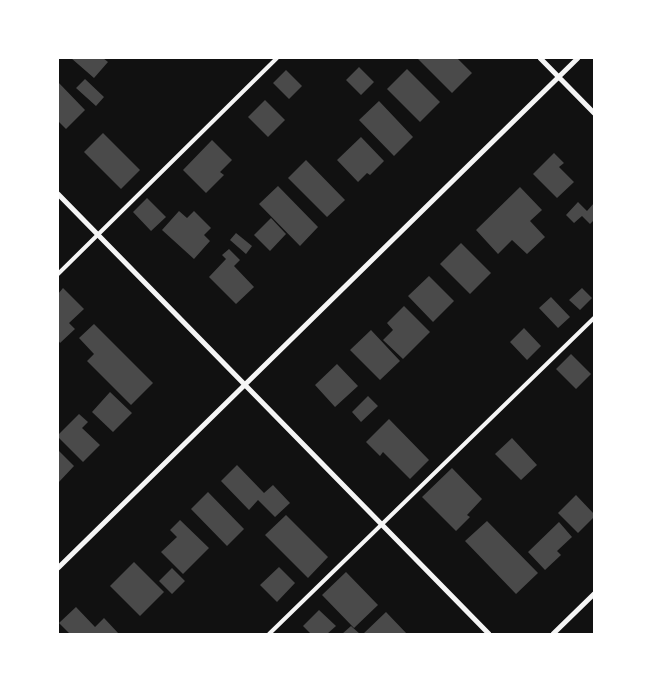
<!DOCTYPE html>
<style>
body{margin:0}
#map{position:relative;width:652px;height:692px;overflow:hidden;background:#111;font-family:Rubik,sans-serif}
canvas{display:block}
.frame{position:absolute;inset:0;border:59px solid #fff;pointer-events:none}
</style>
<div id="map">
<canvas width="652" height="692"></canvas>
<div class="frame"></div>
</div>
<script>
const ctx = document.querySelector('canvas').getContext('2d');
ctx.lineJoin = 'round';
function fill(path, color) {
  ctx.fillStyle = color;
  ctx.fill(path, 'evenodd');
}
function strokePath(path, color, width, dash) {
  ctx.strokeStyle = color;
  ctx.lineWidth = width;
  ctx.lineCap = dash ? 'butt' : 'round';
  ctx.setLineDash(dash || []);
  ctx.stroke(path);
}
const building = new Path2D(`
 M71 58H103L108 62 94 78Z
 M417 58H457L472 73 452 93Z
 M359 67 374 82 361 95 346 80Z
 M407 69 440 102 420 122 387 89Z
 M286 70 302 86 289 99 273 83Z
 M85 79 104 97 96 106 76 88Z
 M58 82 85 110 66 129 58 121Z
 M265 100 285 120 268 137 248 117Z
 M379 101 413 137 394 156 359 120Z
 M103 133 140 170 121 189 84 152Z
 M361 137 384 161 370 175 367 173 358 182 337 160Z
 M212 140 232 160 220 172 224 175 206 193 183 170Z
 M554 153 564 163 559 167 574 182 557 198 533 174Z
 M306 160 345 200 327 217 288 178Z
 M278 186 318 227 300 246 259 204Z
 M520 187 542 210 530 221 545 237 527 254 512 240 498 254 476 230Z
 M147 198 166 217 151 231 133 212Z
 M578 202 587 211 594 203V220L590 224 582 216 574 223 566 215Z
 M179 211 187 218 194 211 211 228 204 235 210 241 194 259 162 230Z
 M271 218 286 234 270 251 254 235Z
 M236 233 252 246 246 254 230 240Z
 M461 243 491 273 470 294 440 264Z
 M229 249 240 260 234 266 254 287 236 304 209 277 226 259 222 255Z
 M429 276 454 301 433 322 408 296Z
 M63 288 84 309 69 323 75 329 60 343 58 340V294Z
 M582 288 592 298 580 310 569 300Z
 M551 297 570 317 558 328 539 308Z
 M404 306 430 332 403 359 383 340 393 330 387 323Z
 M94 324 153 383 131 405 87 361 94 354 79 338Z
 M524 328 541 346 527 360 510 342Z
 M371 330 400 361 380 380 350 350Z
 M571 354 591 374 576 389 556 369Z
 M337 364 358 386 335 407 315 385Z
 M110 392 132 413 113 432 92 412Z
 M368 396 378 406 361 422 352 412Z
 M79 414 88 422 82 428 100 445 83 462 58 437V435Z
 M389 419 429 460 410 479 383 452 380 456 366 442Z
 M512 438 537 465 521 480 495 454Z
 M58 450 74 466 58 483Z
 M237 465 264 493 273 485 290 503 275 517 258 500 249 510 221 481Z
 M452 468 482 499 467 515 470 517 456 531 422 497Z
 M208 492 244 529 227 546 191 509Z
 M576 495 594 514V517L578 533 558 513Z
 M286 515 328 557 308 578 265 535Z
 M180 520 209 548 183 574 161 552 177 537 170 530Z
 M487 521 538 573 516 594 465 541Z
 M559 522 572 537 557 551 561 555 545 570 528 552Z
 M134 562 164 592 140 616 110 586Z
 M279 567 295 583 277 602 260 585Z
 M172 568 185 581 172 594 159 581Z
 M346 572 378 605 354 628 322 595Z
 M76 607 95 627 104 618 119 634H70L59 623Z
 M319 610 336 626 327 634H311L303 626Z
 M386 612 407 634H363Z
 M351 626 360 634H342Z`);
const service = new Path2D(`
 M58 274 277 58
 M269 634 594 318`);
const minor = new Path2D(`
 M540 58 594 113
 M58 194 489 634
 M58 568 578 58
 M553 634 594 594`);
fill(building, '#4a4a4a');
strokePath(service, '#f5f5f5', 4);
strokePath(minor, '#f5f5f5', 5);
</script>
